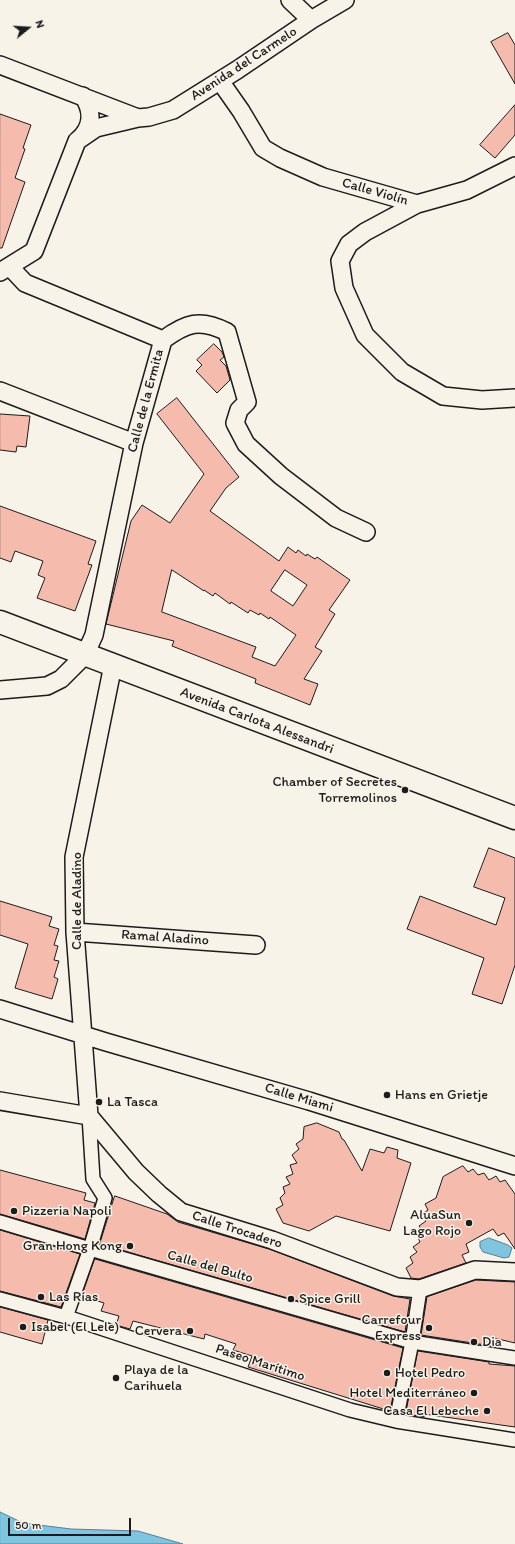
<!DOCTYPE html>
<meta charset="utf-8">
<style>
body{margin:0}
#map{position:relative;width:515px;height:1544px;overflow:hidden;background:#f7f3e8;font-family:Itim,sans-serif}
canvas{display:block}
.north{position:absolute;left:8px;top:8px;width:40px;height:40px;-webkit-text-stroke:3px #f7f3e8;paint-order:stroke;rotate:72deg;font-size:11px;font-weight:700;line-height:16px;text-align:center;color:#1c1c1c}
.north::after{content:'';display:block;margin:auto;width:14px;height:18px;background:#1c1c1c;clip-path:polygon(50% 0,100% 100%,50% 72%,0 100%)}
.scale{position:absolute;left:8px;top:1518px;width:123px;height:18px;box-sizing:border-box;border:2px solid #1c1c1c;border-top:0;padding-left:5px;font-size:12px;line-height:14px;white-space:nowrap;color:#1c1c1c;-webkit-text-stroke:3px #f7f3e8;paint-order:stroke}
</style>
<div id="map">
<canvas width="515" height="1544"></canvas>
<div class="north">N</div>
<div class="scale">50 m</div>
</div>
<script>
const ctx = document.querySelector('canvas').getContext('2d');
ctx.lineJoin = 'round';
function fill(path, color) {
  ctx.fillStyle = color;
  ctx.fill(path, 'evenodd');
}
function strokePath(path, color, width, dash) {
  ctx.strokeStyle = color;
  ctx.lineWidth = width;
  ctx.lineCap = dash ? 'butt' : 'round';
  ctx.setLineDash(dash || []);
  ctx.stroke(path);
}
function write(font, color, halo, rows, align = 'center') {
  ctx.font = font + ' Itim,sans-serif';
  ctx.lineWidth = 3;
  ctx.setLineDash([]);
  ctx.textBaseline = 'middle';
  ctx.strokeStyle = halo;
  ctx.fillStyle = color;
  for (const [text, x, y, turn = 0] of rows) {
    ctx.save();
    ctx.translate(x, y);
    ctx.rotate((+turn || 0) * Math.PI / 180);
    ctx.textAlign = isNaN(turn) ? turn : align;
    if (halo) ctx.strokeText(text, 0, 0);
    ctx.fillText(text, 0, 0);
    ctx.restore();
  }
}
const water = new Path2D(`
 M489 1238 508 1245 512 1248 509 1257 504 1258 483 1252 480 1247V1242Z
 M0 1512 23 1523 71 1529 138 1531 183 1544H0Z`);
const building = new Path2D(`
 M508 33 515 45V84L491 42Z
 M515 105V135L495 158 480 145Z
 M0 114 31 125 23 148 25 149 15 178 25 182 2 248H0Z
 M214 344 222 352 224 357 220 360 226 366 230 380 217 393 196 371 202 365 197 360Z
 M177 398 239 477 226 488 210 511 279 561 288 547 296 553 298 550 306 556 307 554 315 559 317 557 350 580 329 610 335 614 315 647 322 651 304 679 318 684 310 705 255 683 256 679 172 646 174 641 106 624 131 521 142 505 170 523 204 474 157 414ZM172 570 204 591V590L213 596 215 593 230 604 231 602 248 613 250 610 259 615 260 613 269 619 270 617 296 635 275 666 252 657 256 647 162 612ZM285 570 307 585 293 606 271 591Z
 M0 414 30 416 26 447 17 446 16 452 0 450Z
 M0 506 96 541 88 564 92 565 75 611 37 598 45 578 38 575 43 561 15 551 11 562 0 558Z
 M489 848 515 858V965L502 1004 472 994 484 958 407 929 420 896 496 925 505 898 474 887Z
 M0 901 52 917 49 926 59 929 54 945 58 946 54 960 59 961 54 977 58 979 52 999 15 988 28 944 0 935Z
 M317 1123 339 1132 342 1139 344 1140 362 1171 370 1149 384 1153 387 1147 398 1150 397 1158 411 1163 390 1231 336 1216 309 1231 283 1223 276 1209 283 1205 280 1198 285 1193 283 1187 290 1184 286 1177 293 1174 290 1165 297 1163 292 1155 299 1149 296 1144 303 1139 304 1127Z
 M463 1166 468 1172 473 1169 478 1175 484 1173 489 1180 496 1176 500 1182 505 1180 515 1194V1249L504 1233 498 1236 493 1229 466 1244 469 1252 462 1255 466 1263 419 1279 411 1278 406 1268 413 1263 410 1257 417 1252 413 1247 420 1242 417 1235 423 1231 419 1226 426 1221 422 1214 428 1210 425 1204 436 1198 443 1177Z
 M0 1170 86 1193 84 1200 95 1203 85 1239 0 1214Z
 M115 1196 167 1214 178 1222 269 1249 393 1296 410 1299 405 1332 100 1244Z
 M0 1230 80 1254 61 1307 0 1291Z
 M95 1259 403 1348 390 1411 248 1367 252 1356 233 1350 236 1344 205 1334 204 1339 133 1321 130 1329 116 1325 119 1316 101 1311 104 1303 82 1296Z
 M476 1280 515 1282V1343L494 1338 492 1346 421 1335 427 1297Z
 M0 1307 48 1320 42 1344 0 1332Z
 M418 1351 489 1362V1364L515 1366V1427L424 1414V1417L406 1414Z`);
const pedestrian = new Path2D(`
 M0 1222 90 1249 412 1342 515 1358
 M0 1299 70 1318 350 1410 396 1421 515 1440
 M66 1317 90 1249 105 1198 93 1179 89 1116
 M396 1421 412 1342 420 1289`);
const minor = new Path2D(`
 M290 0 311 20
 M0 65 138 118
 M220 81 241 111 263 148 280 158 323 177 417 204
 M77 141 96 128 138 118 149 117 173 110 237 70 311 20 345 0
 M515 166 467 190 417 204 365 232 349 244 340 261 344 288 365 335 402 372 443 396 482 400 515 398
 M10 267 25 283 163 340
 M0 272 34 251 77 141C92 129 94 112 83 96
 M163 340C186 323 200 318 227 332L247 402 239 410 235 423 246 444 281 476 336 518 366 532
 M0 391 134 443
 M0 690 47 686 61 679 85 655 94 635 134 443 163 340
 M75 932 256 945
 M0 1009 106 1042 309 1101 515 1166
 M0 1101 89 1116
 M89 1116 136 1172 159 1194 181 1212 272 1240 397 1287 420 1289 475 1270 515 1272
 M89 1116 75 932 74 857 113 665`);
const secondary = new Path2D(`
 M0 622 515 818`);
const markers = [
 [405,790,4,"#1c1c1c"],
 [387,1095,4,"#1c1c1c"],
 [99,1102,4,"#1c1c1c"],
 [14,1211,4,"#1c1c1c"],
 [469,1223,4,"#1c1c1c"],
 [130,1246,4,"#1c1c1c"],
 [41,1297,4,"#1c1c1c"],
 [291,1299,4,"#1c1c1c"],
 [23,1327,4,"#1c1c1c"],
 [429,1328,4,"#1c1c1c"],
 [190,1331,4,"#1c1c1c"],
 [474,1342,4,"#1c1c1c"],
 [387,1373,4,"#1c1c1c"],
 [116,1378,4,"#1c1c1c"],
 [474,1393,4,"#1c1c1c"],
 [487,1411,4,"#1c1c1c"]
];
const streetNames = [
 ["Avenida del Carmelo",244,64,-33],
 ["Calle Violín",375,192,16],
 ["Calle de la Ermita",146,401,-75],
 ["Avenida Carlota Alessandri",257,721,21],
 ["Calle de Aladino",77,901,-90],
 ["Ramal Aladino",165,938,4],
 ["Calle Miami",299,1098,17],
 ["Calle Trocadero",237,1230,18],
 ["Calle del Bulto",210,1267,16],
 ["Paseo Marítimo",260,1363,18]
];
const poiNames = [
 ["Chamber of Secretes",397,782,"right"],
 ["Torremolinos",397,798,"right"],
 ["Hans en Grietje",395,1095],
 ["La Tasca",107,1102],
 ["Pizzeria Napoli",22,1211],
 ["AluaSun",461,1215,"right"],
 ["Lago Rojo",461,1231,"right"],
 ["Gran Hong Kong",122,1246,"right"],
 ["Las Rías",49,1297],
 ["Spice Grill",299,1299],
 ["Carrefour",421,1320,"right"],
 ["Express",421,1336,"right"],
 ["Isabel (El Lele)",31,1327],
 ["Cervera",182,1331,"right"],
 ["Dia",482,1342],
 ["Playa de la",124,1370],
 ["Carihuela",124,1386],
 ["Hotel Pedro",395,1373],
 ["Hotel Mediterráneo",466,1393,"right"],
 ["Casa El Lebeche",479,1411,"right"]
];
fill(water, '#7fc5e0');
strokePath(water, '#578192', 1);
fill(building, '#f5bcae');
strokePath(building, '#1c1c1c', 1);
strokePath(pedestrian, '#1c1c1c', 16);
strokePath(minor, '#1c1c1c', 20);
strokePath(secondary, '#1c1c1c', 25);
strokePath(pedestrian, '#f7f3e8', 13);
strokePath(minor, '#f7f3e8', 17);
strokePath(secondary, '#f7f3e8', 22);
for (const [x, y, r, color] of markers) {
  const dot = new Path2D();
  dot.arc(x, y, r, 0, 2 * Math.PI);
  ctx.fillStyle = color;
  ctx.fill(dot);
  strokePath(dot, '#f7f3e8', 1.5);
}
write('14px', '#1c1c1c', '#f7f3e8', streetNames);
write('14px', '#1c1c1c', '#f7f3e8', poiNames, 'left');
</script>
